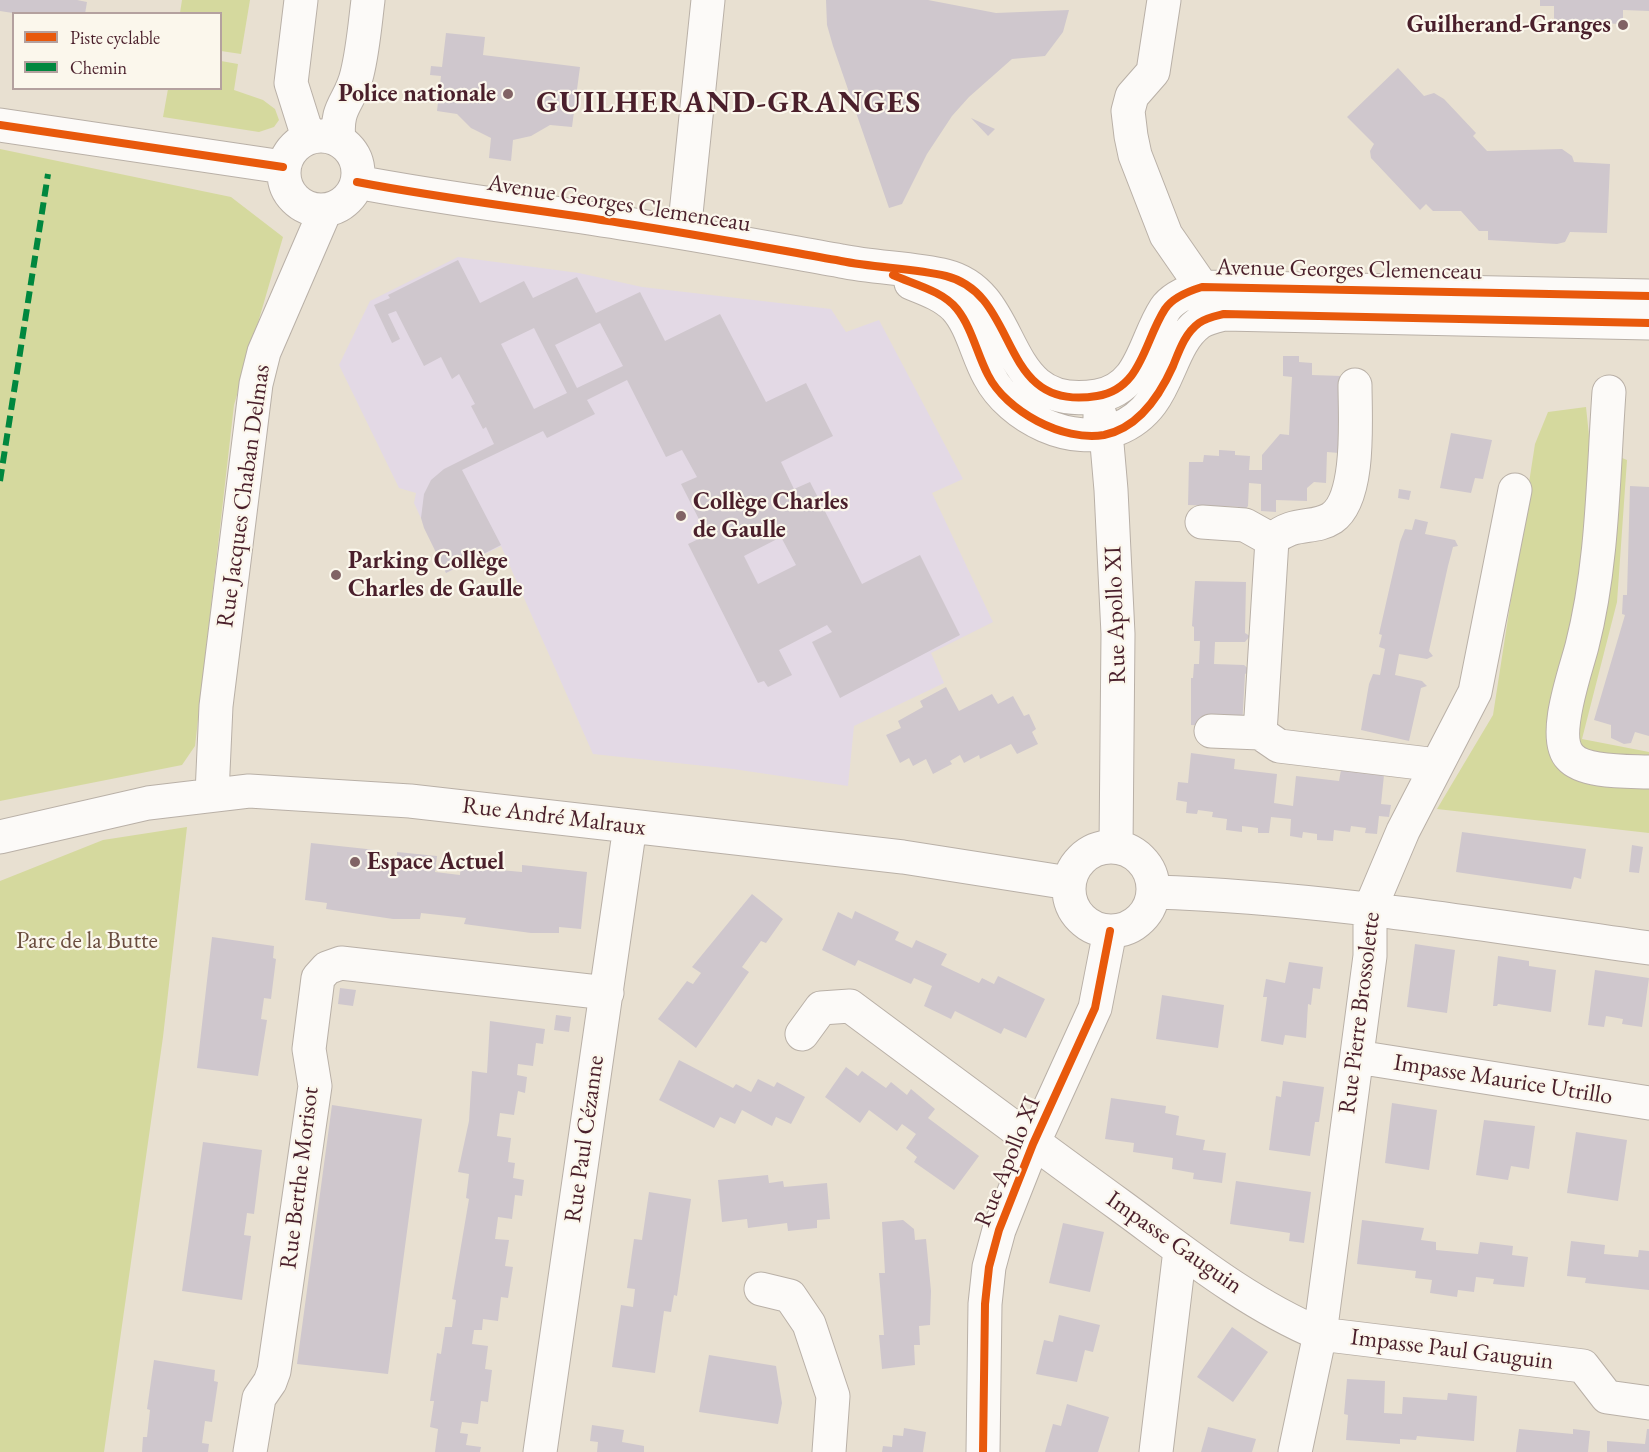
<!DOCTYPE html>
<meta charset="utf-8">
<style>
body{margin:0}
#map{position:relative;width:1649px;height:1452px;overflow:hidden;background:#e8e0d1;font-family:"EB Garamond",serif}
canvas{display:block}
.legend{position:absolute;left:12px;top:12px;width:210px;height:78px;box-sizing:border-box;background:#fbf7ec;border:2px solid #b4a19f;margin:0;padding:8px 10px;list-style:none;font-size:18px;color:#4a1f2b}
.legend li{display:flex;align-items:center;gap:12px;height:30px}
.legend b{width:30px;border:2px solid #b4a19f}
</style>
<div id="map">
<canvas width="1649" height="1452"></canvas>
<ul class="legend">
<li><b style="height:8px;background:#e8590c"></b>Piste cyclable</li>
<li><b style="height:8px;background:#00873e"></b>Chemin</li>
</ul>
</div>
<script>
const ctx = document.querySelector('canvas').getContext('2d');
ctx.lineJoin = 'round';
function fill(path, color) {
  ctx.fillStyle = color;
  ctx.fill(path, 'evenodd');
}
function strokePath(path, color, width, dash) {
  ctx.strokeStyle = color;
  ctx.lineWidth = width;
  ctx.lineCap = dash ? 'butt' : 'round';
  ctx.setLineDash(dash || []);
  ctx.stroke(path);
}
function write(font, color, halo, rows, align = 'center') {
  ctx.font = font + ' "EB Garamond",serif';
  ctx.lineWidth = 4.5;
  ctx.setLineDash([]);
  ctx.textBaseline = 'middle';
  ctx.strokeStyle = halo;
  ctx.fillStyle = color;
  for (const [text, x, y, turn = 0] of rows) {
    ctx.save();
    ctx.translate(x, y);
    ctx.rotate((+turn || 0) * Math.PI / 180);
    ctx.textAlign = isNaN(turn) ? turn : align;
    if (halo) ctx.strokeText(text, 0, 0);
    ctx.fillText(text, 0, 0);
    ctx.restore();
  }
}
const built = new Path2D(`
 M458 257 579 273 642 287 831 309 846 332 879 320 963 479 932 493 993 622 931 653 944 683 854 726 848 786 733 769 593 754 501 546 446 573 414 503 416 493 399 488 339 365 370 301Z`);
const green = new Path2D(`
 M182 0H250L241 54 221 51 220 14 180 13Z
 M221 61 238 64 234 90 263 100 275 109 279 120 274 127 259 132 163 117 168 89 220 88Z
 M0 149 231 197 283 237 234 405 195 746 182 765 0 801Z
 M1586 407 1590 445 1627 460 1617 602 1582 739 1649 752V833L1437 809 1493 715 1535 444 1548 412Z
 M187 827 163 1037 104 1452H0V881L103 840Z`);
const building = new Path2D(`
 M0 0H77L87 2 85 14H19L0 11Z
 M826 0H928L996 13 1069 10 1063 32 1045 56 1012 59 969 97 952 116 927 154 902 204 889 208 833 46 827 25Z
 M1540 0H1649V11L1623 10V24L1554 22V6H1540Z
 M446 33 485 37 483 55 580 67 572 127 550 125 531 136 513 140 511 161 489 158 491 138 471 128 457 114 437 111 441 76 430 75 431 66 442 67Z
 M1398 68 1424 96 1434 93 1444 99 1476 133 1473 136 1487 151 1562 149 1572 156 1574 162 1610 164 1607 233 1570 232 1565 242 1557 244 1488 240V231H1479L1461 211H1433L1426 204 1420 210 1371 158 1370 151 1374 144 1347 117Z
 M971 118 995 129 988 136Z
 M458 260 480 303 524 281 533 298 577 277 596 313 640 292 665 341 720 314 766 402 806 383 833 436 781 462 794 489 810 482 862 584 920 555 960 635 840 698 812 642 832 632 827 625 779 650 792 675 768 687 764 681 758 683 688 544 707 535 681 484 697 477 682 450 666 457 627 380 587 400 595 414 547 438 543 431 462 470 501 545 446 573 424 528 421 518 424 494 431 480 444 469 494 444 486 427 483 429 471 406 475 404 459 374 452 379 441 357 424 366 396 311 388 314 400 339 392 343 374 305 390 298 388 295ZM600 323 623 366 577 388 555 345ZM534 328 567 393 534 409 501 344ZM781 537 796 565 758 584 744 556Z
 M1283 356H1299V362L1312 363V375L1342 376 1339 453 1327 452 1326 483 1314 482 1307 488V501L1276 500V512L1261 511V484L1249 483 1248 506 1243 512 1241 507 1188 505 1189 462H1203L1204 455 1219 456V450L1235 451V455L1250 456 1249 470H1262V455L1280 434 1289 435 1292 377 1283 376Z
 M1451 433 1492 440 1483 479 1475 478 1471 493 1440 488Z
 M1630 486 1649 487V736L1635 732 1631 743 1624 744 1611 738V725L1594 720 1625 615 1622 614 1623 595H1627Z
 M1399 489 1411 491 1409 500 1398 498Z
 M1415 519 1428 522 1425 534 1455 540 1458 546 1453 547 1448 566 1429 651 1433 656 1427 659 1399 654 1395 675 1422 681 1427 686 1421 688 1409 741 1361 730 1369 684 1373 674 1380 675 1385 649 1379 647 1382 635 1379 634 1400 542 1405 529 1412 530Z
 M1195 581 1246 582 1245 633 1250 636 1245 642H1215L1214 664 1244 665 1251 671 1245 674 1242 727 1191 725V678H1193L1194 664H1199L1200 641H1194V627L1192 626Z
 M946 687 959 711 992 694 998 704 1013 696 1024 716 1029 714 1036 729 1032 732 1038 744 1017 754 1011 744 980 759 979 755 964 763 960 755 950 761 952 764 933 774 926 759 913 766 909 758 900 763 886 735 901 728 898 721 923 707 920 701Z
 M1191 753 1235 759 1234 769 1277 774 1274 803 1293 806 1296 776 1339 781 1341 770 1384 775 1381 804 1391 805 1389 817 1379 816 1377 834 1365 833 1366 828 1351 826 1350 832 1334 830 1333 841 1317 840V834L1303 832 1302 838 1290 836 1291 819 1271 817 1269 833H1258V828L1242 826V832L1226 830 1227 819 1212 817 1213 812 1198 810 1197 814 1186 813 1187 802 1176 800 1178 782 1188 783Z
 M1462 832 1586 849 1581 879 1574 877 1571 889 1456 872Z
 M311 843 376 850 375 856 397 859V852L437 856 435 872 460 875 461 859 501 862 500 870 522 872V865L587 872 581 929 559 927V933H531L464 924 466 918 421 913 420 919H393L326 909 327 903 305 900Z
 M1632 845 1643 847 1639 873 1629 872Z
 M752 894 783 919 766 943 761 941 742 967 749 972 696 1048 658 1019 687 981 693 984 701 973 692 967Z
 M855 911 899 932 895 940 912 948 916 940 947 954 941 965 979 983 982 978 994 984 998 976 1045 999 1026 1038 1004 1028 1001 1034 955 1011 951 1019 924 1006 932 986 914 978 911 984 858 960 855 966 822 950 838 912 852 919Z
 M212 937 274 946 273 958 276 959 271 999 264 998 261 1019 267 1020 258 1076 197 1068Z
 M1415 944 1455 950 1447 1013 1407 1007Z
 M1498 956 1529 961V966L1556 970 1551 1012 1498 1004 1497 1006H1493Z
 M1289 962 1323 967 1320 989 1313 988 1311 1005 1308 1004 1306 1038 1285 1035 1283 1045 1261 1041 1267 997H1263L1266 979 1285 983Z
 M1595 970 1649 978 1642 1027 1622 1024 1623 1019 1606 1016 1604 1027 1588 1025Z
 M340 988 356 990 353 1006 338 1004Z
 M1162 995 1224 1005 1218 1048 1156 1039Z
 M556 1015 571 1017 569 1032 554 1030Z
 M490 1021 545 1029 543 1044 536 1043 533 1066 518 1064 517 1075 527 1077 525 1093 518 1091 514 1115 500 1113 497 1136 511 1138 508 1162 515 1163 513 1178 524 1180 522 1196 515 1195 512 1219 498 1217 495 1239 509 1240 505 1266 513 1267 508 1298 501 1297 498 1321 483 1319 482 1330H474L472 1344 488 1346 485 1369 492 1370 488 1402 481 1401 478 1424 462 1422 460 1433 468 1434 466 1445 481 1447 480 1452H435L438 1429 430 1427 434 1401H430L437 1353 441 1354 445 1327H452L456 1300 452 1299 469 1199 466 1198 469 1174 458 1172 469 1121 472 1071 487 1073Z
 M679 1060 733 1088 736 1084 751 1092 758 1079 774 1087 777 1082 805 1097 791 1124 776 1117 772 1126 742 1110 735 1124 720 1117 714 1128 659 1100Z
 M846 1067 858 1076 862 1071 886 1088 891 1082 907 1095 911 1089 935 1109 928 1118 979 1156 954 1190 914 1162 917 1157 906 1148 916 1134 902 1124 897 1131 869 1110 860 1123 825 1097Z
 M1283 1081 1324 1087 1319 1122H1315L1310 1156 1269 1150 1276 1096 1281 1097Z
 M1111 1098 1166 1106 1165 1113 1179 1116 1176 1135 1205 1140 1203 1150 1226 1153 1222 1183 1193 1179 1194 1173 1172 1169 1173 1158 1133 1152 1134 1143 1105 1139Z
 M1392 1103 1437 1110 1429 1170 1385 1163Z
 M332 1105 422 1119 388 1374 297 1364Z
 M1484 1120 1535 1126 1529 1169 1511 1166 1508 1180 1476 1175Z
 M1576 1132 1627 1140 1618 1201 1567 1193Z
 M203 1142 262 1150 254 1214 247 1213 244 1235 251 1236 242 1300 182 1291Z
 M768 1175 769 1183 783 1181 784 1187 827 1183 830 1219 817 1220V1228L788 1231 787 1223 748 1228 747 1219 722 1222 718 1180Z
 M1236 1181 1311 1192 1304 1243 1289 1241 1290 1233 1230 1224Z
 M649 1192 691 1199 677 1296 674 1295 671 1312 664 1311 655 1373 612 1367 621 1305 633 1307 635 1289 627 1288 634 1239 642 1240Z
 M903 1220 914 1229 915 1240 926 1239 931 1291 930 1325 919 1326 920 1345H914L915 1365 882 1369 879 1335H884L879 1273H885L882 1222Z
 M1362 1220 1424 1228 1421 1240 1436 1242V1250L1478 1254 1480 1242 1513 1246 1512 1255 1528 1257 1524 1287 1493 1284 1494 1279 1476 1277 1474 1292 1458 1290 1457 1297 1430 1293 1432 1280 1415 1278 1416 1271 1357 1264Z
 M1063 1223 1104 1232 1090 1292 1049 1283Z
 M1571 1241 1605 1245 1604 1254 1638 1257 1639 1250 1649 1251V1290L1585 1283 1586 1278 1567 1276Z
 M1059 1315 1100 1325 1093 1352 1085 1350 1077 1382 1036 1374 1044 1340 1053 1342Z
 M1232 1327 1268 1352 1233 1402 1197 1377Z
 M709 1355 776 1366 782 1403 778 1424 699 1412Z
 M154 1360 215 1370 214 1381 218 1382 212 1422 205 1421 202 1443 209 1444 208 1452H142L143 1437H147L150 1410 147 1409Z
 M1347 1379 1385 1381 1384 1413 1402 1414 1403 1397 1447 1400 1448 1393 1477 1396 1474 1441 1417 1436 1416 1440 1400 1439V1444L1346 1440 1348 1415 1344 1414Z
 M1067 1404 1109 1417 1098 1452H1045L1053 1424 1061 1426Z
 M592 1425 624 1430 622 1442 644 1446V1452H597L598 1442 590 1441Z
 M1208 1427 1256 1439 1252 1452H1201Z
 M904 1428 926 1432 923 1452H882L883 1446 892 1447 893 1435 903 1436Z
 M1519 1429 1573 1434V1429L1590 1431 1588 1452H1516Z
 M1647 1429H1649V1452H1607V1441L1645 1444Z`);
const minor = new Path2D(`
 M301 0 291 83 308 137
 M1164 0 1153 72 1132 96 1128 111 1131 136 1135 155 1166 235 1202 287
 M0 125 283 167
 M284 173a37 37 0 1 1 74 0a37 37 0 1 1-74 0Z
 M339 140C335 105 350 104 357 74 363 50 365 24 368 0
 M357 182C445 199 533 209 621 223 695 234 768 248 841 261 875 268 913 268 946 276 1022 295 996 413 1097 396 1142 389 1144 341 1165 309 1173 297 1189 291 1202 287L1649 296
 M684 233 708 0
 M911 283C926 289 943 295 955 307 972 325 977 355 989 376 1011 418 1073 448 1117 429 1172 407 1164 349 1199 323 1206 318 1216 316 1224 314L1649 323
 M1355 385C1355 417 1361 498 1332 518 1314 530 1294 520 1272 540L1260 733 1279 746 1437 765
 M1609 392C1603 477 1603 564 1582 646 1576 670 1551 737 1570 757 1584 773 1629 771 1649 772
 M1100 415V426L1107 444 1111 490 1118 634 1116 847
 M1202 522 1245 525 1272 540
 M1211 731 1260 733
 M212 794 216 706 256 384 264 352 325 211
 M0 837 148 803 249 791 410 801 903 857 1069 883
 M1069 889a42 42 0 1 1 84 0a42 42 0 1 1-84 0Z
 M1153 892C1319 897 1484 925 1649 948
 M802 1034 821 1008 850 1006C940 1073 1030 1140 1121 1206 1184 1252 1248 1304 1320 1334L1583 1366 1607 1397 1649 1403
 M1357 1057 1649 1103
 M761 1289 790 1296 809 1324 833 1396 829 1452
 M250 1452 259 1398 270 1382 274 1371 315 1086 309 1049 318 978 327 968 341 963 607 993
 M540 1452 630 826
 M983 1452 985 1304 989 1267 999 1230 1033 1144 1095 1008 1110 931
 M1156 1452 1180 1250
 M1295 1452 1320 1334 1370 956V909L1403 831 1475 692 1515 490`);
const quiet = new Path2D(`
 M0 481 48 174`);
const cycleway = new Path2D(`
 M0 125 283 167
 M357 182C445 199 533 209 621 223 695 234 768 248 841 261 875 268 913 268 946 276 1022 295 996 413 1097 396 1142 389 1144 341 1165 309 1173 297 1189 291 1202 287L1649 296
 M893 275C913 284 943 291 957 309 972 328 977 354 988 375 1006 411 1063 442 1104 435 1138 428 1160 395 1173 366 1179 351 1185 333 1199 323 1206 318 1216 316 1224 314L1649 323
 M983 1452 985 1304 989 1267 999 1230 1033 1144 1095 1008 1110 931`);
const markers = [
 [1623,25,6,"#816365"],
 [508,94,6,"#816365"],
 [681,516,6,"#816365"],
 [336,575,6,"#816365"],
 [355,862,6,"#816365"]
];
const poiNames = [
 ["Guilherand-Granges",1611,25,"right"],
 ["Police nationale",496,94,"right"],
 ["Collège Charles",693,502],
 ["de Gaulle",693,530],
 ["Parking Collège",348,561],
 ["Charles de Gaulle",348,589],
 ["Espace Actuel",367,862]
];
const streetNames = [
 ["Avenue Georges Clemenceau",619,204,9],
 ["Avenue Georges Clemenceau",1349,270,1],
 ["Rue Jacques Chaban Delmas",244,496,-82],
 ["Rue Apollo XI",1116,615,-92],
 ["Rue André Malraux",554,817,7],
 ["Rue Pierre Brossolette",1360,1013,-83],
 ["Impasse Maurice Utrillo",1503,1080,9],
 ["Rue Paul Cézanne",585,1139,-82],
 ["Rue Apollo XI",1008,1162,-68],
 ["Rue Berthe Morisot",300,1178,-83],
 ["Impasse Gauguin",1174,1243,35],
 ["Impasse Paul Gauguin",1452,1350,7]
];
const parkNames = [
 ["Parc de la Butte",87,941]
];
const districtNames = [
 ["GUILHERAND-GRANGES",729,104]
];
fill(built, '#e3d9e5');
fill(green, '#d5d99e');
fill(building, '#cfc7cd');
strokePath(minor, '#b9b0a7', 35);
strokePath(minor, '#fcfaf8', 33);
strokePath(quiet, '#00873e', 6, [12, 6]);
strokePath(cycleway, '#e8590c', 8);
for (const [x, y, r, color] of markers) {
  const dot = new Path2D();
  dot.arc(x, y, r, 0, 2 * Math.PI);
  ctx.fillStyle = color;
  ctx.fill(dot);
  strokePath(dot, '#fbf7ec', 2);
}
write('bold 24px', '#4a1f2b', '#fbf7ec', poiNames, 'left');
write('24px', '#4a1f2b', '#fbf7ec', streetNames);
write('24px', '#694c3e', '#fbf7ec', parkNames);
ctx.letterSpacing = '1.5px';
write('bold 30px', '#4a1f2b', '#fbf7ec', districtNames);
ctx.letterSpacing = '0px';
</script>
